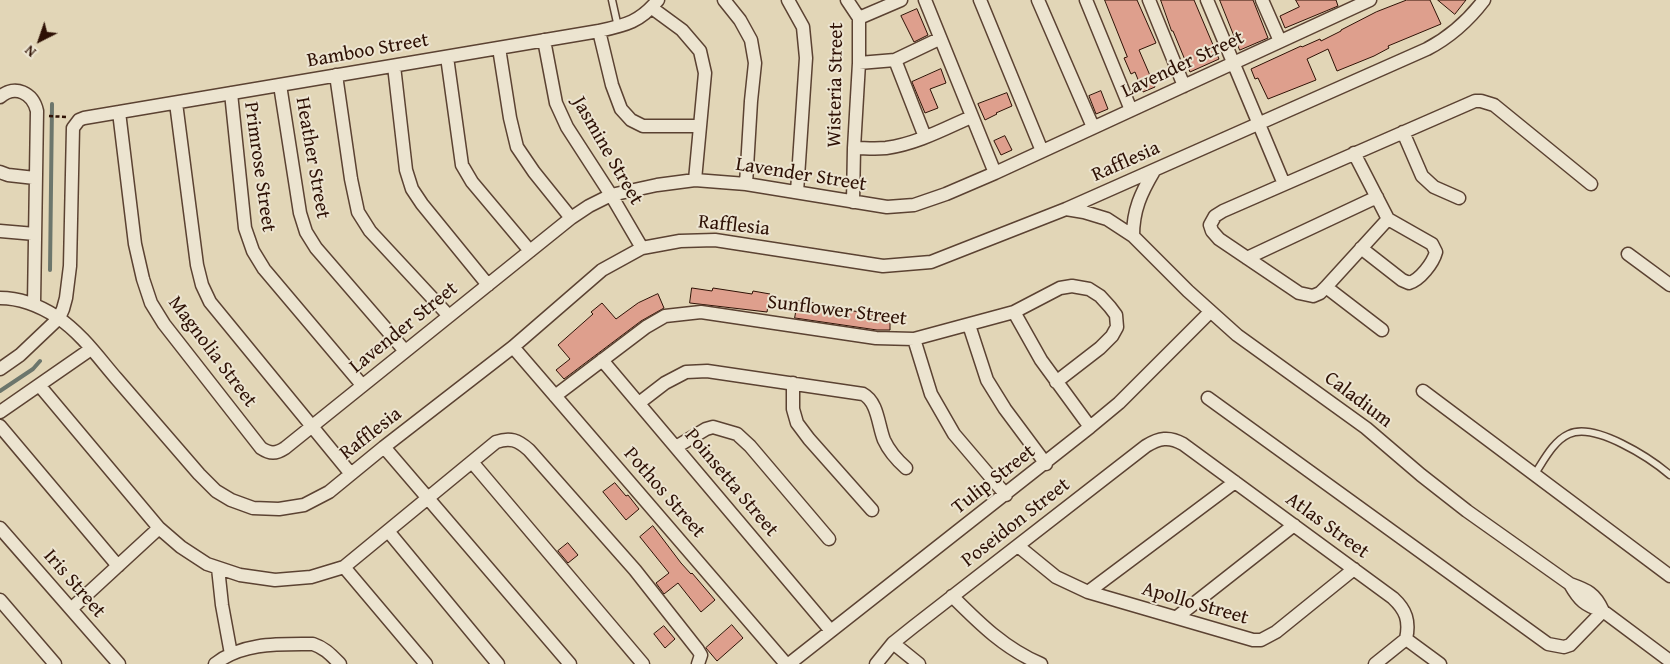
<!DOCTYPE html>
<style>
body{margin:0}
#map{position:relative;width:1670px;height:664px;overflow:hidden;background:#e2d6b7;font-family:"Gentium Book Plus",serif}
canvas{display:block}
.north{position:absolute;left:15px;top:15px;width:50px;height:50px;-webkit-text-stroke:4px #ece4d0;paint-order:stroke;rotate:221deg;font-size:14px;font-weight:700;line-height:20px;text-align:center;color:#2e1105}
.north::after{content:'';display:block;margin:auto;width:18px;height:22px;background:#2e1105;clip-path:polygon(50% 0,100% 100%,50% 72%,0 100%)}
</style>
<div id="map">
<canvas width="1670" height="664"></canvas>
<div class="north">N</div>
</div>
<script>
const ctx = document.querySelector('canvas').getContext('2d');
ctx.lineJoin = 'round';
function strokePath(path, color, width, dash) {
  ctx.strokeStyle = color;
  ctx.lineWidth = width;
  ctx.lineCap = dash ? 'butt' : 'round';
  ctx.setLineDash(dash || []);
  ctx.stroke(path);
}
function fill(path, color) {
  ctx.fillStyle = color;
  ctx.fill(path, 'evenodd');
}
function write(font, color, halo, rows, align = 'center') {
  ctx.font = font + ' "Gentium Book Plus",serif';
  ctx.lineWidth = 4;
  ctx.setLineDash([]);
  ctx.textBaseline = 'middle';
  ctx.strokeStyle = halo;
  ctx.fillStyle = color;
  for (const [text, x, y, turn = 0] of rows) {
    ctx.save();
    ctx.translate(x, y);
    ctx.rotate((+turn || 0) * Math.PI / 180);
    ctx.textAlign = isNaN(turn) ? turn : align;
    if (halo) ctx.strokeText(text, 0, 0);
    ctx.fillText(text, 0, 0);
    ctx.restore();
  }
}
const stream = new Path2D(`
 M50 270 52 104
 M0 391 33 369 40 361`);
const building = new Path2D(`
 M1105 0H1137L1156 43 1139 50 1155 87 1143 92 1135 72 1131 74 1124 58 1127 57Z
 M1161 0H1194L1219 59 1190 72 1173 31H1172Z
 M1220 0H1253L1268 38 1240 50Z
 M1296 0H1336L1338 6 1285 28 1280 16 1299 7Z
 M1407 0H1430L1441 24 1388 46 1389 48 1374 56 1337 71 1328 49 1307 59 1316 80 1268 99 1258 78 1255 79 1251 69 1301 46 1302 47 1320 39 1321 41 1341 31V30L1376 12Z
 M1438 0H1466L1455 14Z
 M917 9 928 35 914 42 901 16Z
 M941 69 946 83 930 89 938 108 925 113 912 82Z
 M1101 91 1108 109 1096 114 1089 96Z
 M1007 93 1012 106 996 113 997 114 985 120 978 104Z
 M1005 136 1012 150 1001 155 994 141Z
 M692 288 712 291 713 288 752 294 753 291 770 294 767 312 690 303Z
 M658 294 664 308 641 321 564 379 556 370 570 359 558 345 593 314 591 312 602 303 616 319 638 303Z
 M798 301 814 303V306L869 313V315H890V330H877L795 318Z
 M615 483 626 496 628 495 639 509 626 520 603 492Z
 M653 526 681 563 691 574 692 573 715 600 701 612 678 583 664 594 656 583 669 573 640 537Z
 M568 543 578 555 568 563 558 551Z
 M732 625 743 638 717 661 706 648Z
 M664 626 675 639 665 648 654 634Z`);
const path = new Path2D(`
 M49 116 66 117`);
const service = new Path2D(`
 M612 0 618 27
 M1534 475C1543 462 1553 441 1569 434 1595 422 1650 458 1670 475`);
const minor = new Path2D(`
 M724 0 740 20 751 40 755 63 751 101 746 184
 M788 0 803 27 806 58 797 192
 M847 0 859 18V63L854 148 853 202
 M925 0 995 173
 M980 0 1042 151
 M1038 0 1093 127
 M1086 0 1131 110
 M1149 0 1184 86
 M1207 0 1284 184
 M1262 0 1280 41
 M652 8 682 30 700 51 705 73 695 180
 M859 18 901 0
 M599 31 612 85 621 109 631 120 643 126H699
 M544 40 556 103 567 127 611 195 642 248
 M499 48 510 118 517 147 534 172 571 218
 M447 57 462 165 472 182 530 251
 M895 60 925 137
 M859 63 895 60 939 39
 M394 66 406 170 412 189 422 204 488 285
 M336 75 351 179 358 212 370 231 449 316
 M280 85 300 213 306 232 316 248 405 351
 M231 93 245 228 253 251 264 269 362 385
 M0 97C15 84 33 93 37 111L34 304
 M176 103 197 265 202 285 210 302 351 474
 M119 112 135 244 143 279 151 303 164 324 261 448C270 454 276 454 285 448L571 218 589 206 611 195 657 185 695 180 746 184 887 207 914 205 946 194 995 173 1370 0
 M1403 132 1422 176 1434 187 1459 198
 M854 148C864 148 875 149 886 148 916 144 944 129 971 117
 M1354 153 1388 219 1432 244 1436 252C1433 263 1420 280 1409 283L1402 280 1361 248
 M0 172 8 175 35 178
 M1066 209 1084 212 1107 219 1133 236 1188 291 1237 335 1366 428 1421 475 1467 511 1570 584C1587 590 1595 593 1603 611
 M1388 219 1326 287 1320 293 1313 296 1299 293 1219 239 1212 231 1210 225 1215 216 1223 211 1475 101H1481L1494 105 1591 184
 M0 231 35 234
 M1133 236C1133 210 1141 193 1154 171
 M1628 254 1670 285
 M1247 258 1377 197
 M1326 287 1382 330
 M0 298C21 298 40 306 57 317 81 333 98 357 116 378 144 410 171 442 199 474L216 491 231 500 253 508 279 509 304 505 329 492 384 447 513 347 602 270 642 248 680 241 715 240 883 266 931 262 1066 209 1427 49C1450 37 1468 21 1484 0
 M1014 312 1041 360 1090 427
 M969 325 987 380 1005 409 1046 464
 M914 339 931 394 954 434 1006 495
 M513 347 786 664
 M602 360 831 631
 M0 369 20 355 59 318 63 309 66 298 70 266 73 128 79 120 84 118 599 31C626 25 640 22 658 0
 M793 383V409L797 423 809 439 872 510
 M39 385 159 528 181 547 207 564 240 575 275 580 311 577 344 567 496 442C510 437 518 440 529 450L635 570 698 650 701 655 698 664
 M1423 391 1670 576
 M555 396 646 327 665 316 701 312 876 338 914 339 1014 312 1060 288 1072 286 1089 289 1100 296 1110 307 1116 315 1117 327 1112 336 1100 348 1056 382
 M1208 398 1548 644 1564 647 1570 645 1603 611
 M639 403 665 383 686 372 707 371 863 394C878 402 878 425 884 440 889 451 897 460 906 468
 M0 412 91 349
 M0 426 118 566
 M384 447 570 664
 M676 447 706 429 713 427 737 434 750 446 829 539
 M472 462 643 664
 M0 528 119 664
 M388 531 498 664
 M1018 546 1056 577 1088 592 1253 640H1261L1276 632 1354 569
 M344 567 426 664
 M218 568 222 605 231 654
 M1570 584C1579 600 1585 606 1603 611L1670 661
 M1088 592 1235 482
 M952 596C979 623 1005 649 1041 664
 M0 600 55 664
 M71 609 159 528
 M1177 617 1294 525
 M1406 639 1440 664
 M893 643 919 664
 M215 664C242 642 280 644 313 644 325 648 331 655 340 664
 M789 664 1090 427 1119 403 1210 312
 M876 664 893 643 913 627 1146 446C1159 438 1169 436 1183 444L1393 598C1406 610 1410 621 1406 639
 M1375 664 1406 639`);
const streetNames = [
 ["Bamboo Street",368,51,-10],
 ["Lavender Street",1183,65,-25],
 ["Wisteria Street",836,85,-89],
 ["Jasmine Street",607,151,60],
 ["Heather Street",312,158,80],
 ["Rafflesia",1126,162,-24],
 ["Primrose Street",259,167,82],
 ["Lavender Street",801,175,9],
 ["Rafflesia",734,226,6],
 ["Sunflower Street",837,311,7],
 ["Lavender Street",404,328,-39],
 ["Magnolia Street",212,352,53],
 ["Caladium",1358,400,37],
 ["Rafflesia",371,434,-38],
 ["Tulip Street",994,480,-38],
 ["Poinsetta Street",731,483,50],
 ["Pothos Street",664,493,49],
 ["Poseidon Street",1016,523,-38],
 ["Atlas Street",1327,526,36],
 ["Iris Street",74,584,49],
 ["Apollo Street",1195,604,16]
];
strokePath(stream, '#6c766c', 4);
fill(building, '#de9f8d');
strokePath(building, '#2e1105', 1);
strokePath(service, '#5b4232', 9);
strokePath(minor, '#5b4232', 15);
strokePath(path, '#2e1105', 2.5, [4, 2.5]);
strokePath(service, '#ece4d0', 6);
strokePath(minor, '#ece4d0', 12);
write('20px', '#2e1105', '#ece4d0', streetNames);
</script>
